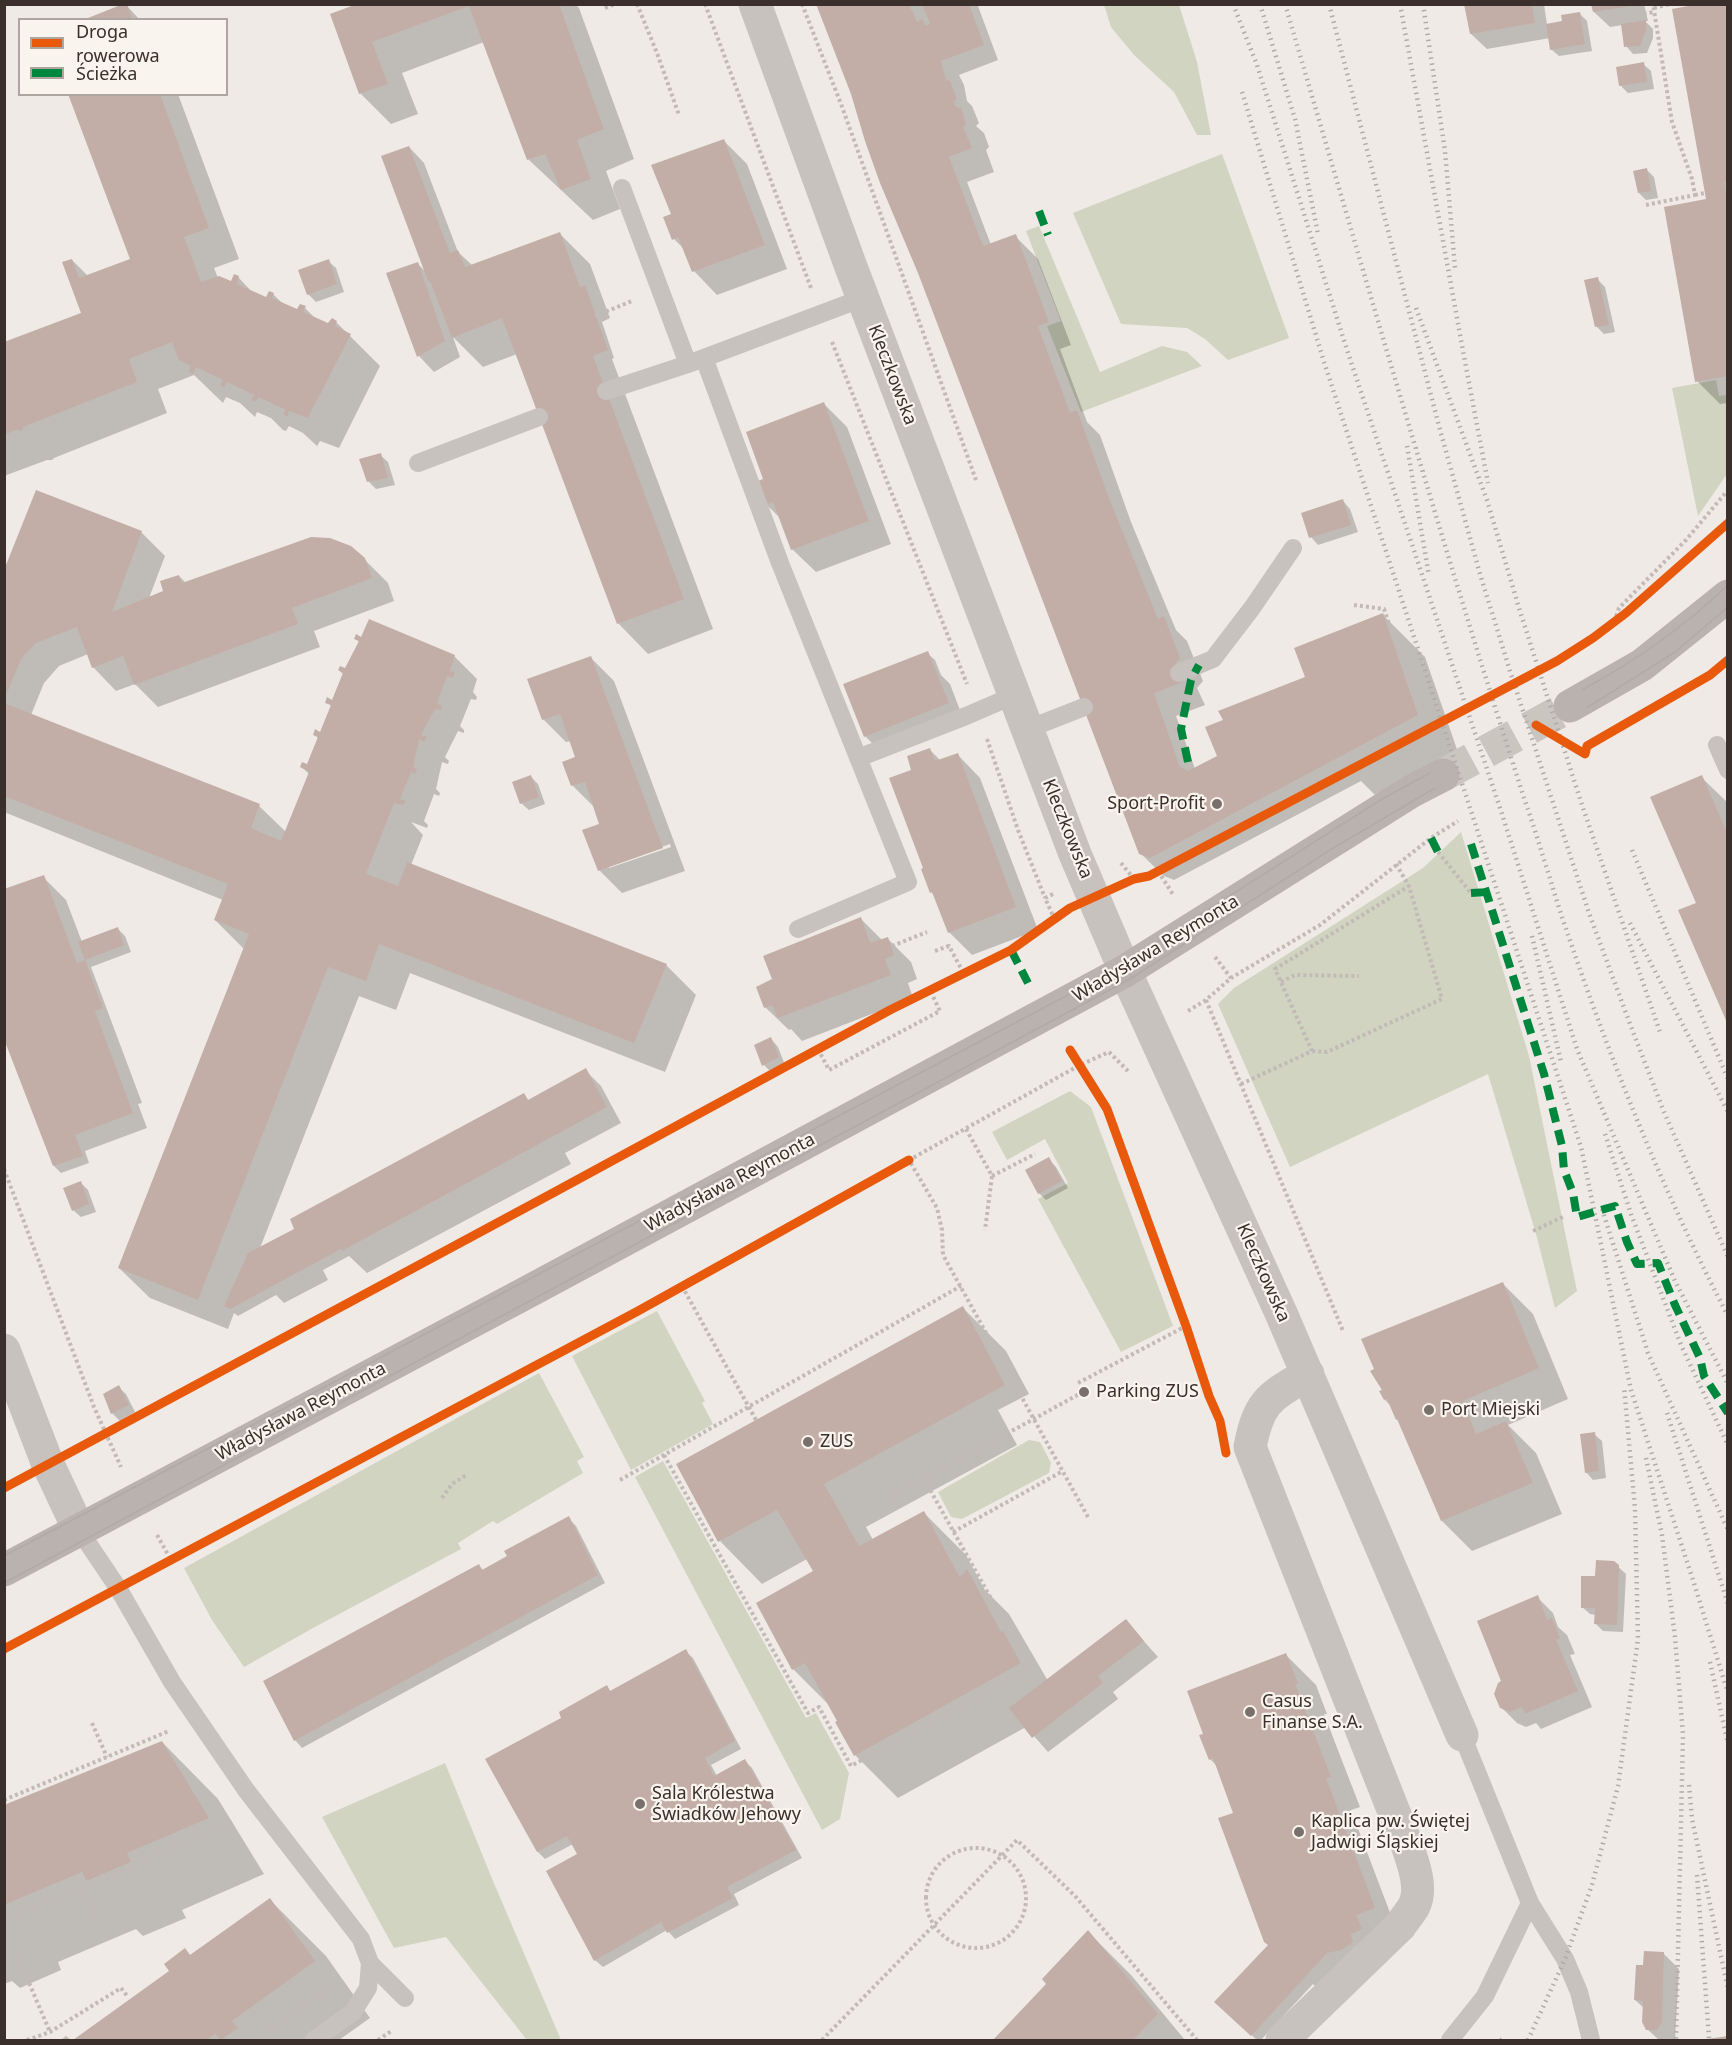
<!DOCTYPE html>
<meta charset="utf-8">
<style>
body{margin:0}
#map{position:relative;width:1732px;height:2045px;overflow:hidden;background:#efeae5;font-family:"Noto Sans",sans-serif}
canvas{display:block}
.frame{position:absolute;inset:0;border:6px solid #3a2f2b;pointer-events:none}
.legend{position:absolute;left:18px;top:18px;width:210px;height:78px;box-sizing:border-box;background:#faf4ee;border:2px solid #ada5a0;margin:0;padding:8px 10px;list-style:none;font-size:18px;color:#3a2f2b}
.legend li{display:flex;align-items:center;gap:12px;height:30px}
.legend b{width:30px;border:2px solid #ada5a0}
</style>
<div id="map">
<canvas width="1732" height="2045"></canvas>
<div class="frame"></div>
<ul class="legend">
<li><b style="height:8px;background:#e8590c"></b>Droga rowerowa</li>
<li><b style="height:8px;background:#00873e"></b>Ścieżka</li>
</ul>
</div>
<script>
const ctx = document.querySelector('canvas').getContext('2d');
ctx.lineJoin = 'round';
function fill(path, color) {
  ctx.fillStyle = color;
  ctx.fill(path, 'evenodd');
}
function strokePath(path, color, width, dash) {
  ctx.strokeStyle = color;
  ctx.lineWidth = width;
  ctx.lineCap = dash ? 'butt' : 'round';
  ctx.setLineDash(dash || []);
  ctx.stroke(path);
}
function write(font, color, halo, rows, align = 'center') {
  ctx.font = font + ' "Noto Sans",sans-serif';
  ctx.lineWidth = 4.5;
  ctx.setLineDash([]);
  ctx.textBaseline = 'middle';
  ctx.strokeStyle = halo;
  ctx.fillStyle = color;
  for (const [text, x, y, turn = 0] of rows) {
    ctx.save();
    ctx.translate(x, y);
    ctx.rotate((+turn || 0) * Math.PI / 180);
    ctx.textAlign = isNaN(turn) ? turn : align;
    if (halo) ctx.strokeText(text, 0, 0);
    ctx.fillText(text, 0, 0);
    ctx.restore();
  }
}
const green = new Path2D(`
 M1104 5H1179L1197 62 1211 135H1197L1174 92 1134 55 1111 27Z
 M1222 154 1289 338 1228 360 1205 339 1187 328 1121 324 1073 213Z
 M1039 226 1100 372 1162 346 1187 352 1202 366 1081 412 1047 326 1061 321 1026 231Z
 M1716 380 1719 396 1727 395V474L1698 516 1672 388Z
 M1461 832 1529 1056 1577 1291 1555 1308 1536 1234 1488 1074 1290 1167 1218 1004 1234 988 1423 868Z
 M1070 1091 1091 1107 1173 1326 1121 1352 1038 1199 1068 1183 1045 1139 1007 1160 992 1132Z
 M657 1311 705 1401 702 1403 713 1424 631 1470 572 1356Z
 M539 1373 584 1457 577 1461 583 1473 497 1524 493 1521 458 1543 461 1549 313 1628 244 1667 212 1620 184 1568Z
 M1029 1440 1040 1442 1051 1463 1049 1473 962 1519 951 1517 938 1492Z
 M663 1461 806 1718 816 1713 849 1773 840 1819 822 1830 635 1477Z
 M445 1763 493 1881 561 2040H527L446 1937 394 1948 322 1817Z`);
const shadow = new Path2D(`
 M362 4H575L579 8 634 159 606 171 620 209 593 220 529 160 484 42 402 73 418 114 391 124 361 94 332 15Z
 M818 4 978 6 998 60 959 75 964 85 967 101 972 106 979 123 976 126 984 133 989 147 986 150 994 172 967 182 991 245 1015 236 1038 259 1071 345 1060 349 1087 422 1100 435 1131 522 1176 630 1187 641 1203 681 1197 688 1205 705 1176 716 1195 769 1219 757 1224 721 1307 678 1383 615 1425 657 1460 758 1381 801 1361 781 1174 880 1164 876 1140 853Z
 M1466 4H1544L1547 25 1564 23 1580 14 1587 21 1592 51 1559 56 1551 49 1550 38 1487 49 1471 34Z
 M1593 4H1644L1648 21H1645L1653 29V38L1647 53 1633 54 1626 46 1623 25 1610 27 1594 12Z
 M1728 4V403L1720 404 1697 381 1707 201Z
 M126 5 140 20H86Z
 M1643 64 1651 71 1654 89 1628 93 1621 86Z
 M70 94H178L239 259 214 268 218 278 232 283 238 277 253 293 267 299 273 294 284 305 298 311 305 308 317 320 329 325 336 322 380 366 339 448 320 441 317 446 303 433 289 426 286 431 283 430 271 418 257 412 255 417 240 403 226 397 223 403 194 375 158 389 167 413 54 458 52 460H47L4 476V343L83 314 72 260 88 276 132 260Z
 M724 141 747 164 787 269 717 295 694 271 686 251 674 239 665 218 672 215Z
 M409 147 424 163 458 252 473 266 560 234 590 264 610 318 602 322 614 358 612 359 713 629 648 654 618 623 517 354 483 367 453 337 460 357 434 372 419 356 388 274 417 263 427 273Z
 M1647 170 1654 177 1658 198 1646 200 1639 193Z
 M328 261 336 268 344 292 316 302 308 294Z
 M1597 279 1605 287 1615 332 1604 334 1597 327Z
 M824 404 847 427 891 544 816 572 792 549 781 519 766 504 765 480Z
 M380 455 388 462 395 485 376 489 369 482Z
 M1343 501 1350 509 1358 532 1318 545 1311 537Z
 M141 532 165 556 149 598 165 591 179 576 186 583 364 559 388 583 394 601 314 631 320 647 158 707 135 684 116 691 93 667 88 654 59 666 44 683 31 715 259 806 286 832 309 774 302 767 308 766 319 739 314 734H321L332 707 327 702H333L344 675 339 670H346L360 643 356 639 454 656 477 679 473 692 477 697 476 700 471 699 460 726 464 730V733L458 731 445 757 449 761 448 764 442 762 436 789 440 793 439 796 434 794 424 821 428 825 427 828 411 822 423 835 411 865 666 965 696 995 665 1072 410 973 396 1010 359 996 260 1248 294 1230 524 1095 529 1101 585 1070 601 1086 621 1123 565 1153 571 1164 367 1273 349 1256 323 1270 328 1280 284 1303 276 1295 238 1316 234 1313 228 1329 150 1298 119 1268 245 950 215 920 223 900 4 812V574Z
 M927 653 935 660 941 675 950 684 963 718 880 751 865 736Z
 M591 658 614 681 685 871 622 893 599 870 601 825 595 808 573 786 564 763 577 758 571 741 566 742 543 719ZM670 844 671 847 609 868V865Z
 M929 749 940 760 957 754 980 778 1038 930 972 955 949 932 936 896 931 892 925 869 913 771Z
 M530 776 538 784 545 804 529 810 521 803Z
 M1701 777 1728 803V1021L1698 903Z
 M43 877 66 900 82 942 117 928 125 936 131 952 91 967 142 1103 138 1104 147 1128 85 1151 89 1163 61 1173 54 1166Z
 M861 919 883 941 888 939 911 962 917 979 908 983 913 998 802 1041 791 1029 789 1030 765 1007 774 980Z
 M771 1039 778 1047 785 1065 771 1072 764 1065Z
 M1048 1159 1056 1167 1068 1188 1046 1200 1039 1193Z
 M81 1183 88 1190 96 1212 81 1217 73 1210Z
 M1503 1284 1533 1314 1568 1399 1508 1425 1536 1453 1562 1514 1472 1551 1442 1521 1401 1423 1397 1419 1391 1406 1385 1400Z
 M963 1308 1006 1351 1029 1394 998 1410 1017 1445 866 1527 873 1540 923 1512 966 1555 985 1590 1009 1614 1048 1681 1126 1621 1158 1657 1113 1692 1118 1699 1048 1752 1026 1727 898 1798 855 1755 831 1707 793 1669 758 1604 815 1572 807 1559 762 1584 720 1541Z
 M118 1387 126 1394 135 1412 120 1421 112 1413Z
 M1594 1434 1602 1441 1606 1478 1593 1480 1586 1472Z
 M568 1518 576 1526 605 1583 302 1748 295 1740 479 1566 484 1571Z
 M1613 1562 1626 1574 1623 1632 1603 1631 1596 1624V1615L1590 1614 1582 1607 1597 1578Z
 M1537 1597 1553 1613 1558 1627 1567 1635 1575 1654 1570 1655 1592 1707 1541 1729 1536 1723 1526 1727 1517 1723 1501 1707Z
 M685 1651 693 1658 741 1749 711 1765 717 1776 745 1761 752 1768 802 1858 734 1894 739 1905 675 1939 667 1930 603 1967 595 1960 579 1855 573 1844 545 1859 538 1852 487 1759 563 1718 607 1687 611 1692Z
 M1286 1655 1316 1685 1327 1714H1324L1360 1807 1351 1810 1397 1931 1321 1992 1313 1984 1261 2040H1257L1223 2009 1269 1945 1235 1814 1218 1767 1210 1759Z
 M162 1742 218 1799 264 1874 182 1910 186 1918 143 1936 136 1929 58 1962 61 1970 20 1988 12 1981 4 1984V1807Z
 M270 1900 326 1956 370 2018 339 2040H76Z
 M1088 1932 1131 1975 1185 2040H995L1048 1984Z
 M1663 1953 1679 1969 1675 2040H1659L1647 2029 1644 2008 1635 2000 1644 1966Z
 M66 2036 71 2040H61Z`);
const building = new Path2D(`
 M123 4H127L132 20H83Z
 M357 4H559L604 129 577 140 591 179 561 190 545 154 527 160 469 6 372 42 388 84 359 94 330 14Z
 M816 4H909L917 22 922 19 926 26 930 24 922 4H969L984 45 941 61 946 80 950 81 957 99 954 102 956 107 961 108 966 124 963 127 972 148 949 157 983 246 1016 234 1049 322 1038 326 1070 413 1077 410 1109 498 1158 619 1164 616 1180 658 1175 664 1183 682 1154 693 1180 767 1188 771 1217 756 1205 727 1223 720 1218 711 1305 677 1294 648 1383 613 1418 715 1150 858 1139 854 918 273 880 183 865 141 851 94Z
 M1464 4H1532L1535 23 1470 34Z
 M1591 4H1631V6L1593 12Z
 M1699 4H1728V181L1724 182 1728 202V376L1695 382 1664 207 1706 199 1672 9Z
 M1580 12 1585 44 1550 50 1546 24 1562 21 1561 15Z
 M1646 20V30L1640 46 1624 47 1621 24Z
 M1644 62 1647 82 1619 86 1616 67Z
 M68 94H160L209 228 184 237 201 282 219 276 231 281 234 274 239 276 237 284 266 297 269 291 274 293 272 298 297 309 300 304 306 306 303 312 328 323 332 318 337 321 335 326 351 334 308 418 289 411 287 417 283 414 286 410 258 397 256 402 251 400 254 395 227 382 224 388 220 385 223 380 196 367 193 374 189 371 191 366 179 360 172 342 129 359 137 382 23 427 22 431 16 430 4 435V342L81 313 62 262 72 259 79 278 130 259Z
 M724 139 765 245 692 272 678 237 672 240 663 217 671 214 651 165Z
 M409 146 450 253 458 250 465 267 560 232 580 287 585 285 608 350 593 356 684 599 617 624 502 318 452 338 430 281H428L381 156Z
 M1647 168 1651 191 1638 193 1633 171Z
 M329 259 337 284 307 295 298 270Z
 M418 262 445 341 417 357 386 273Z
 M1598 277 1609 325 1595 327 1584 280Z
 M824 402 869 521 791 550 773 502 764 505 755 482 763 479 746 432Z
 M381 453 388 478 367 482 359 459Z
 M36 490 142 531 112 612 163 591 160 581 179 575 182 583 311 537 330 538 351 546 365 558 372 578 292 608 298 624 134 685 123 656 92 668 77 627 36 643 29 650 21 659 4 700V570Z
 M1343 499 1351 525 1309 538 1301 513Z
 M369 619 455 655 450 671 455 672 453 678 447 676 437 703 442 706 441 710 435 709 421 735 427 737 424 742 419 739 413 767 417 769 415 774 411 772 400 799 406 801 403 805 394 803 366 874 398 886 407 862 667 964 634 1043 379 944 366 981 328 967 198 1300 118 1268 249 934 214 920 228 884 4 796V703L260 804 251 828 281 841 309 772 300 767 302 762 307 764 318 737 313 735 315 729 320 732 331 705 325 703 327 697 332 700 343 673 338 670 340 666 345 668 359 641 354 639 356 634 361 637Z
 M928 651 949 703 864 737 843 684Z
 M591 656 663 848 598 871 582 830 599 824 585 782 571 786 562 762 575 757 560 714 542 720 527 679Z
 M930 748 935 761 958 753 1016 907 948 933 932 892 930 893 921 869 923 868 889 778 911 770 907 756Z
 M531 775 539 797 520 804 512 782Z
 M1702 775 1728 835V1025L1678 910 1696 903 1650 797Z
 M44 875 77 963 85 960 103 1008 95 1011 133 1113 75 1135 83 1156 53 1166 4 1039V889Z
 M861 917 870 943 888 937 894 955 885 959 891 975 778 1018 772 1005 764 1008 756 987 772 979 763 956Z
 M118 927 124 945 85 960 78 942Z
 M771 1037 779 1057 762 1066 754 1045Z
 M586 1068 607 1107 342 1251 341 1249 230 1309 224 1306 248 1253 294 1229 290 1219 524 1093 528 1100Z
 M1049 1157 1062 1181 1038 1194 1025 1170Z
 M81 1181 89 1204 72 1211 63 1188Z
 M1503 1282 1539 1368 1463 1401 1476 1434 1506 1421 1533 1483 1441 1521 1397 1419 1396 1420 1387 1399 1384 1400 1379 1391 1382 1390 1370 1371 1374 1369 1361 1339Z
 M963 1306 1005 1385 824 1484 859 1546 924 1511 959 1576 965 1573 964 1571 967 1569 1001 1632 1003 1631 1021 1663 854 1756 835 1722 837 1721 805 1663 792 1670 756 1603 813 1571 777 1510 718 1542 676 1464Z
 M119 1385 129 1405 111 1414 103 1394Z
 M1595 1432 1599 1471 1585 1473 1580 1434Z
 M569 1516 598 1575 294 1741 263 1681 479 1564 482 1570 507 1556 504 1551Z
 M1596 1560 1614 1561 1619 1565 1617 1625 1594 1624 1595 1608H1581V1576H1595Z
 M1538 1595 1547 1620 1552 1618 1560 1638 1556 1640 1578 1691 1525 1714 1522 1707 1510 1712 1500 1708 1494 1694 1498 1683 1501 1681 1477 1621Z
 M1126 1619 1144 1641 1098 1676 1103 1683 1032 1738 1009 1708Z
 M686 1649 735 1741 705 1758 714 1776 745 1759 796 1850 727 1887 733 1898 667 1933 661 1922 594 1961 546 1871 577 1854 567 1836 537 1852 485 1759 561 1718 559 1712 607 1685 610 1691Z
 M1286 1653 1298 1683 1295 1684 1331 1777 1326 1778 1375 1908 1356 1915 1362 1929 1351 1934 1353 1942 1341 1950 1327 1953 1251 2036 1214 2002 1268 1945 1264 1942 1218 1818 1233 1813 1213 1758 1209 1760 1199 1735 1203 1734 1187 1691Z
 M162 1741 209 1818 127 1853 131 1862 86 1881 82 1872 4 1905V1805Z
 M270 1898 315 1961 232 2021 238 2028 221 2040 215 2034 206 2040H73L169 1971 164 1964 185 1948 190 1955Z
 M1088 1930 1158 2014 1133 2040H993L1046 1984 1042 1979Z
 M1644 1951 1664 1952 1662 2022 1657 2030H1646L1642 2022 1643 2001 1634 2000 1636 1965H1643Z
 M1728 2036V2040H1707V2039Z`);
const secondaryTunnel = new Path2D(`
 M1443 775 1570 706`);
const path = new Path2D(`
 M637 4 657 53 679 115
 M705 4 811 288
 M802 4 841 104 976 480
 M605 8 615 4
 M1654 8 1670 4
 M1614 19 1654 12
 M1725 189H1728
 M1695 195 1705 193
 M1646 205 1695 195 1692 179 1672 122 1653 4
 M595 316 632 301
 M832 342 967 684
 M1354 605 1384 609 1411 687
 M1614 622 1619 608 1686 540 1728 490
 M987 739 1018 830 1045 898
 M1438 852 1471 893
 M1121 863 1134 879
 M1396 864 1409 886
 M1158 871 1174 896
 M1053 894 1045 898 1054 918
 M892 946 927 932
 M935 951 949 946 964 974
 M1215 957 1231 978
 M1281 982 1295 975 1359 976
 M1206 1000 1343 1331
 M1188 1011 1206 1000 1231 978 1320 925 1431 838 1458 821
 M818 1049 829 1070 940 1011 930 990
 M1241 1084 1312 1051 1275 969 1409 886 1442 999 1327 1052 1312 1051
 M966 1129 992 1176 985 1230
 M4 1169 94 1407 121 1467
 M992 1176 1035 1154
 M1533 1231 1565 1216
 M682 1286 756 1420
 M1078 1383 1186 1326
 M664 1455 808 1713 819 1707 851 1766 1030 1668 924 1479
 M620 1480 961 1286
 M891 1497 1083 1392
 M442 1498 452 1484 468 1474
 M1088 1517 943 1255 942 1230 937 1208 909 1160 1080 1065 1109 1052 1128 1071
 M953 1532 1063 1471
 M157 1535 171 1560
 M92 1723 107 1757
 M4 1800 169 1731
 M926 1898a50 50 0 1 1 100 0a50 50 0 1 1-100 0Z
 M82 1887 96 1917
 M4 1920 232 1822
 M15 1950 50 2032
 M27 2040 50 2032 121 1988 128 1997
 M257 2040 331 1986
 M378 2040 393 2030
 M822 2040 1017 1840 1075 1896 1197 2040`);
const service = new Path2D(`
 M622 188 688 364
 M704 358 780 563 908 882 798 929
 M606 391 688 364 863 298
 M418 463 539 417
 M1179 673 1213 659 1252 608 1293 548
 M1028 729 1084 707
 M1717 745 1728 770
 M858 758 966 716 1015 695
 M79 1530 118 1588 172 1682 246 1790 361 1939 370 1963 368 1988 353 2012 314 2040
 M1462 1735 1530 1903 1565 1959 1579 1992 1591 2040
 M370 1963 405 1998
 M1450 2040 1485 1996 1530 1903`);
const minor = new Path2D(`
 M755 4 851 267 1075 854 1125 971 1281 1313 1462 1735
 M4 1350 47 1462 79 1530
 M1282 2040 1400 1926C1404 1920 1410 1913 1414 1906 1423 1889 1413 1862 1407 1845L1250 1447C1259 1401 1269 1397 1308 1374`);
const secondary = new Path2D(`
 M1570 706 1642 665 1728 596
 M4 1570 522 1295 1125 971 1412 791 1443 775`);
const tram = new Path2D(`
 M1582 690C1634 662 1685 626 1728 585
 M1588 707 1675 652 1728 607
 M4 1556 1087 985 1124 963 1382 799 1430 773
 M4 1583 1130 979 1330 850 1435 788`);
const rail = new Path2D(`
 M1233 4 1257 65 1348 353 1501 811 1577 1049 1675 1281 1728 1384
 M1260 4 1295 119 1318 234
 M1285 4C1363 269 1439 535 1524 798 1537 835 1548 873 1560 911 1606 1049 1660 1186 1728 1316
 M1329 4 1439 426 1480 574 1510 671 1589 913 1630 1024 1664 1112 1728 1257
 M1400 4 1463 351 1488 483
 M1423 4 1445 151 1455 268
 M1242 92 1325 365 1581 1147 1631 1390 1693 1580 1728 1693
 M1416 308 1487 500 1519 608 1581 802 1661 1035
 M1407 446 1429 576
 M1632 850 1728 1079
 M1630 923 1728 1112
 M1532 936 1561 1062
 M1605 1134 1631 1214 1681 1345 1728 1445
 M1602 1209 1648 1353 1728 1530
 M1667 1413 1728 1604
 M1646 1458 1662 1535 1675 1637 1683 1735 1676 2040
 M1710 1662 1728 1744
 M1689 1785 1692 1819 1728 1989
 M1697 1875 1709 2038
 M1501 2040 1502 2039
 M1528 2040 1565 1959 1592 1885 1618 1786 1638 1639 1635 1509 1624 1386`);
const quiet = new Path2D(`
 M1039 211 1048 235
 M1188 762 1181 729 1191 680 1199 665
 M1431 838 1438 852
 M1471 844 1544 1074 1562 1146 1564 1170 1573 1193 1577 1217 1615 1206 1627 1242 1637 1264 1658 1263 1675 1305 1700 1358 1704 1376 1728 1413
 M1471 893 1488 892
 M1011 950 1028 983`);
const cycleway = new Path2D(`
 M1536 725 1585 754 1587 746 1710 675 1728 660
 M1070 1050 1107 1109 1186 1326 1209 1396 1220 1421 1226 1453
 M4 1488 551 1194 890 1010 1011 950 1070 908 1134 879 1149 876 1557 661 1593 638 1626 613 1728 523
 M4 1649 638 1311 909 1160`);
const markers = [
 [1217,804,6,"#79706c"],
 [1084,1392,6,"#79706c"],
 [1429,1410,6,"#79706c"],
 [808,1442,6,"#79706c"],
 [1250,1712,6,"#79706c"],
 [640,1804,6,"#79706c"],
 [1299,1832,6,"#79706c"]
];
const streetNames = [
 ["Kleczkowska",892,375,69],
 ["Kleczkowska",1067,829,68],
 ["Władysława Reymonta",1156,949,-31],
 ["Władysława Reymonta",730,1183,-28],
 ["Kleczkowska",1263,1273,66],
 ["Władysława Reymonta",301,1412,-28]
];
const poiNames = [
 ["Sport-Profit",1205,804,"right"],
 ["Parking ZUS",1096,1392],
 ["Port Miejski",1441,1410],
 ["ZUS",820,1442],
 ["Casus",1262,1702],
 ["Finanse S.A.",1262,1723],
 ["Sala Królestwa",652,1794],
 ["Świadków Jehowy",652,1815],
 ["Kaplica pw. Świętej",1311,1822],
 ["Jadwigi Śląskiej",1311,1843]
];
fill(green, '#d1d4c0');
fill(shadow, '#0003');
fill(building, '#c2aea7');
strokePath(secondaryTunnel, '#cbc5c0', 33, [33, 16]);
strokePath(path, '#c1bab6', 4, [3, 3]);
strokePath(service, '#c8c2be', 18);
strokePath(minor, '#c8c2be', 33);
strokePath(secondary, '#b9b2ae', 33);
strokePath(tram, '#b0aba8', 1.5);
strokePath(rail, '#b0aba8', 4.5, [1.5, 4.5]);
strokePath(quiet, '#00873e', 8, [15, 8]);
strokePath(cycleway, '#e8590c', 9);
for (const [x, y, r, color] of markers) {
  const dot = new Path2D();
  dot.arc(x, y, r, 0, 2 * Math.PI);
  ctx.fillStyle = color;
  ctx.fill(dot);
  strokePath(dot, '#faf4ee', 2);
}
write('18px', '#3a2f2b', '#faf4ee', streetNames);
write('18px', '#3a2f2b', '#faf4ee', poiNames, 'left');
</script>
